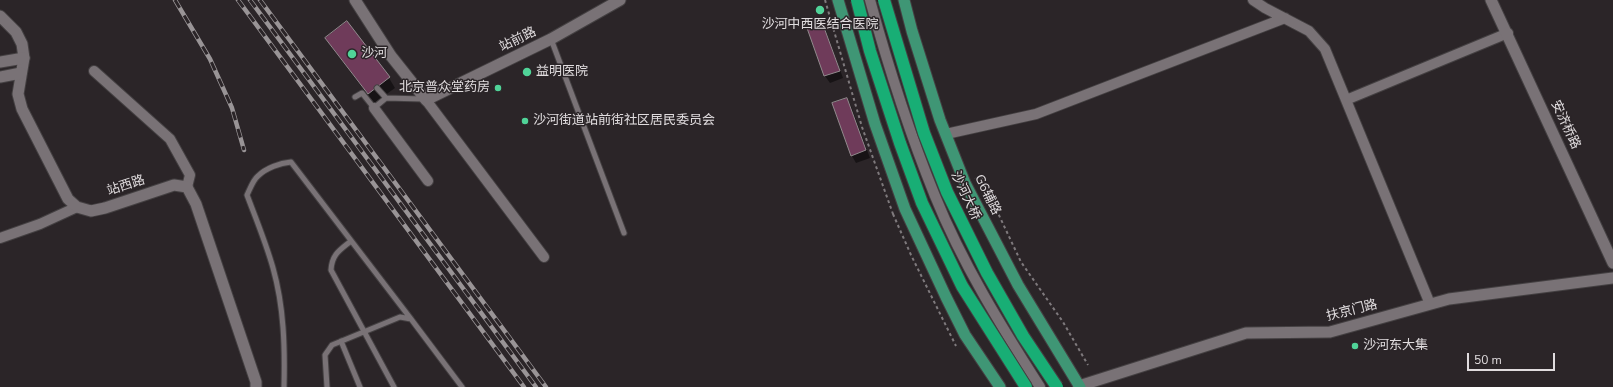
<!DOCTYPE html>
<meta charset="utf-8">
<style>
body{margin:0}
#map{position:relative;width:1613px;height:387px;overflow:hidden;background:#2b2528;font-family:"Nunito Sans",sans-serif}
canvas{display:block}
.scale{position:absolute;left:1467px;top:353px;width:88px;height:18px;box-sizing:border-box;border:2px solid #e0dcde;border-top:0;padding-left:5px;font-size:12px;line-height:14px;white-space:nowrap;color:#e0dcde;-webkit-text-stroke:3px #2b2528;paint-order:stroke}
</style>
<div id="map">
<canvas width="1613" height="387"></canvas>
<div class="scale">50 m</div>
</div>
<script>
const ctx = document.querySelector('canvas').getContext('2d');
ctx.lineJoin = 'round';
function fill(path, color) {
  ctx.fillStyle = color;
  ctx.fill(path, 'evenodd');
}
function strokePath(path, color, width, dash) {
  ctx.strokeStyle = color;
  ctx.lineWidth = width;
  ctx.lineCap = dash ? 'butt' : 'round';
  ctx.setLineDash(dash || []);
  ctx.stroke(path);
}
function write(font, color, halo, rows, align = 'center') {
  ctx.font = font + ' "Nunito Sans","Noto Sans SC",sans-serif';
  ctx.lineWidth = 3;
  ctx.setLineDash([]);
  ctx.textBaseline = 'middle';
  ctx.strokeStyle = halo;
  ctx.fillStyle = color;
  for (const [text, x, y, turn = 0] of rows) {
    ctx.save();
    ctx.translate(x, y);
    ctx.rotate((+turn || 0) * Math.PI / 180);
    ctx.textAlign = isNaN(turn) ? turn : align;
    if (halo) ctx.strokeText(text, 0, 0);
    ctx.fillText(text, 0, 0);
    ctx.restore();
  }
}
const shadow = new Path2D(`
 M346 22 389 78 395 88 374 103 332 48 326 38Z
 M822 24 826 31 843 78 830 83 825 76 808 29Z
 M847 99 851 106 870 158 856 163 852 156Z`);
const building = new Path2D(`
 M347 21 390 77 368 94 325 38Z
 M822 22 840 71 824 76 807 28Z
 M847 98 866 150 851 156 832 103Z`);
const path = new Path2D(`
 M825 0 862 127 893 214 895 213
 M975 179 981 177 1021 262 1063 322 1088 365
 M893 214 911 255 956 346`);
const service = new Path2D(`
 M551 39 624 233
 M377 88 386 98 423 99
 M355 97 362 93 374 108 386 98
 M351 241C340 250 332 254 331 270L394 387
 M341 341 360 387
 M284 387C285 347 284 307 273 268 266 243 256 219 247 195 250 189 253 180 258 176 266 168 280 163 291 162L411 319
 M327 387 325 355 332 345 400 317 411 319 462 387`);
const minor = new Path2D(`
 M870 0C888 66 909 132 935 196 962 263 1001 326 1040 387
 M1253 0 1265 8 1309 31 1325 49 1430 304
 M94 71 170 139 190 175 187 187
 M426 100 544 257
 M1346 100 1508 33
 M374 108 428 181
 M946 134 1036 114 1285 18
 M0 238 40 224 77 207`);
const tertiary = new Path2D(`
 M355 0 391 56 426 100 551 39 620 0
 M1491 0 1613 263
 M0 16 16 32 22 44 24 58 18 94 22 109 68 199 77 207 91 211 105 208 174 185 187 187 196 204 256 382V387
 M1079 386 1246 333 1330 332 1449 299 1613 278`);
const secondary = new Path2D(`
 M0 62 24 58
 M0 77 21 73`);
const primary = new Path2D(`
 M838 0 875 124 905 209 946 297 965 335 1000 387
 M904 0 912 31 940 120 965 183 1018 285 1080 387`);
const rail = new Path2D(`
 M175 0 210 59 232 108 244 150
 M238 0 524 387
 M250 0 536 387
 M260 0 546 387`);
const motorwayBridge = new Path2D(`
 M857 0 870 51 900 143 922 203 962 286 1026 387
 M884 0 924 133 947 192 987 273 1023 336 1057 387`);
const markers = [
 [820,10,5,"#50d398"],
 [352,54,5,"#50d398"],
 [527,72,5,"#50d398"],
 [498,88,4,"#50d398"],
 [525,121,4,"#50d398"],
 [1355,346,4,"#50d398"]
];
const poiNames = [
 ["沙河中西医结合医院",820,25,"center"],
 ["沙河",361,54],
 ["益明医院",536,72],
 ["北京普众堂药房",490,88,"right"],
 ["沙河街道站前街社区居民委员会",533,121],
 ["沙河东大集",1363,346]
];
const streetNames = [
 ["站前路",518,40,-26],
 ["安济桥路",1565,125,65],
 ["站西路",126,186,-18],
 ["G6辅路",987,195,64],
 ["沙河大桥",965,196,65],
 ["扶京门路",1352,311,-14]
];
fill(shadow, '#0007');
fill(building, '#6f3b5a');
strokePath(building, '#918a8d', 1);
strokePath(service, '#444042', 7);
strokePath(minor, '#444042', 12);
strokePath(tertiary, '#444042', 13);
strokePath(secondary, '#444042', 13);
strokePath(primary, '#444042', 13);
strokePath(path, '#7f7a7d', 2, [3, 3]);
strokePath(service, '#797276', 5);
strokePath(minor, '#797276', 10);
strokePath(tertiary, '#797276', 11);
strokePath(secondary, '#797276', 11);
strokePath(primary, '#3f9675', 11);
strokePath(rail, '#999496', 4.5);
strokePath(rail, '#2b2528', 3, [9]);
strokePath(motorwayBridge, '#444042', 14, []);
strokePath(motorwayBridge, '#18ae75', 12);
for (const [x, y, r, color] of markers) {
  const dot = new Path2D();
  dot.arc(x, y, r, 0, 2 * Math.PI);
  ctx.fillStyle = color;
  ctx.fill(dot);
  strokePath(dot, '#2b2528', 1.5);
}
write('13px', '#e0dcde', '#2b2528', poiNames, 'left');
write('13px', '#e0dcde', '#2b2528', streetNames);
</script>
